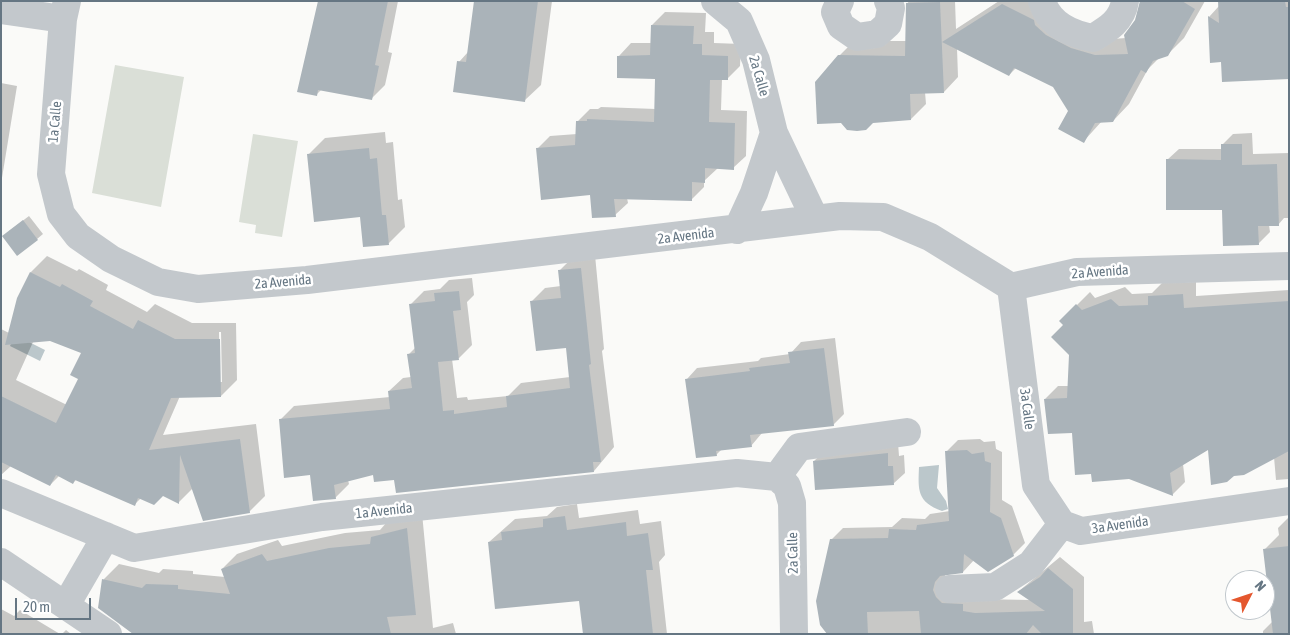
<!DOCTYPE html>
<style>
body{margin:0}
#map{position:relative;width:1290px;height:635px;overflow:hidden;background:#fafaf8;font-family:"Asap Condensed",sans-serif}
canvas{display:block}
.frame{position:absolute;inset:0;border:2px solid #657683;pointer-events:none}
.north{position:absolute;left:1225px;top:570px;width:50px;height:50px;box-sizing:border-box;background:#fff;border:1px solid #c1c8cd;border-radius:50%;rotate:49deg;font-size:14px;font-weight:700;line-height:20px;text-align:center;color:#657683}
.north::after{content:'';display:block;margin:auto;width:18px;height:22px;background:#e4572e;clip-path:polygon(50% 0,100% 100%,50% 72%,0 100%)}
.scale{position:absolute;left:15px;top:598px;width:76px;height:22px;box-sizing:border-box;border:2px solid #657683;border-top:0;padding-left:6px;font-size:15px;line-height:18px;white-space:nowrap;color:#657683;-webkit-text-stroke:4px #fff;paint-order:stroke}
</style>
<div id="map">
<canvas width="1290" height="635"></canvas>
<div class="frame"></div>
<div class="north">N</div>
<div class="scale">20 m</div>
</div>
<script>
const ctx = document.querySelector('canvas').getContext('2d');
ctx.lineJoin = 'round';
function fill(path, color) {
  ctx.fillStyle = color;
  ctx.fill(path, 'evenodd');
}
function strokePath(path, color, width, dash) {
  ctx.strokeStyle = color;
  ctx.lineWidth = width;
  ctx.lineCap = dash ? 'butt' : 'round';
  ctx.setLineDash(dash || []);
  ctx.stroke(path);
}
function write(font, color, halo, rows, align = 'center') {
  ctx.font = font + ' "Asap Condensed",sans-serif';
  ctx.lineWidth = 5;
  ctx.setLineDash([]);
  ctx.textBaseline = 'middle';
  ctx.strokeStyle = halo;
  ctx.fillStyle = color;
  for (const [text, x, y, turn = 0] of rows) {
    ctx.save();
    ctx.translate(x, y);
    ctx.rotate((+turn || 0) * Math.PI / 180);
    ctx.textAlign = isNaN(turn) ? turn : align;
    if (halo) ctx.strokeText(text, 0, 0);
    ctx.fillText(text, 0, 0);
    ctx.restore();
  }
}
const green = new Path2D(`
 M115 65 184 77 161 207 92 193Z
 M253 134 298 141 282 237 255 233 256 225 239 222Z`);
const water = new Path2D(`
 M15 335 45 350 40 361 10 346Z
 M939 465 937 488 946 501 948 509 942 511C917 502 918 490 919 467Z`);
const shadow = new Path2D(`
 M319 1H398L388 52 392 53 385 85 371 99 322 89 317 94Z
 M475 1H552L541 85 524 101 459 62 468 52Z
 M909 1H955L956 29 999 1H1045L1051 9 1112 39 1126 38 1136 21 1143 1H1205L1184 38 1167 55 1160 57 1148 69 1129 104 1113 121H1102L1083 142 1069 111 1054 86 1017 67 1009 75 957 48 958 77 944 92H925L926 104 911 119 839 56 854 41H906L907 4Z
 M1219 1H1289V78L1222 61 1209 17 1219 6Z
 M665 12 706 13 705 32H714V43L741 44 740 66 727 79H722L721 110 747 111 746 156 733 168H718L704 181V187L691 200 627 198 628 203 615 215 537 149 550 136 577 134V122L590 109H598L601 107 656 109V78L619 56 631 43H651L652 25Z
 M1 83 17 86 1 184Z
 M385 132 386 143 393 142 398 200 402 199 405 227 389 243 364 246 361 216 309 154 325 138Z
 M1252 133 1253 154 1289 153V218H1284L1278 225H1269L1270 232 1258 244 1224 209 1167 160 1179 149H1222V145L1233 134Z
 M29 216 43 234 18 255 9 231Z
 M595 255 604 349 602 351 614 447 594 471 395 478 374 473 348 480 349 484 335 498 312 474 280 420 294 406 390 397 389 391 403 378 411 377 409 354 416 347 410 305 424 291 440 289 449 280 472 278 474 295 467 302 472 345 459 358 452 359 457 398 467 397 468 400 508 396 521 383 570 377 567 347 532 301 545 288 561 286 559 271 573 257Z
 M47 256 77 271 79 269 108 285 106 290 147 312 155 304 192 323H236L237 380 221 396H180L163 435 256 424 265 496 249 512 193 488 179 502 163 495 141 498 135 504 77 479 73 483 59 476 50 485 11 466 1 475V329L9 333 31 272ZM219 332H221L222 382H220ZM51 340 83 353 79 378 67 405 16 380 33 342Z
 M1196 282V296L1289 290V479L1276 480 1274 457 1209 447 1183 464 1185 482 1172 495 1129 478 1093 472 1074 431 1045 399 1058 386H1069L1070 355 1065 325 1061 321 1090 292 1095 298 1125 287 1132 294 1152 293 1162 283Z
 M835 338 844 414 833 425 762 433 751 446 722 449 716 455 687 379 697 368 758 361 761 358 790 354 801 342Z
 M980 439 984 442 995 441 996 449 1002 452V500L1012 506 1025 543 1013 555 974 560 963 572 945 574V578L974 599 1032 600 1019 591 1060 557 1084 577V622L1092 621 1094 634H828L831 540 843 528 892 527 902 518 925 519 930 514 950 511 946 452 958 440Z
 M898 443 899 456 904 455 905 473 893 484 814 461 826 450Z
 M577 504 579 518 638 510 640 524 661 521 665 555 659 562 667 634H584L580 599 489 542 515 519 547 516 557 507Z
 M422 513 433 628 453 623 456 634H136L99 608 104 579 119 564 159 573 163 569 193 571V574L225 577 222 569 237 554 278 540 282 546 345 533 380 530 387 522Z
 M1289 517V634H1263V631L1273 621 1265 549 1279 535 1278 528Z
 M1 609 14 616 20 610 60 634H1Z
 M66 630 71 634H62Z`);
const building = new Path2D(`
 M318 1H388L375 65 379 66 372 100 318 90 317 96 297 92Z
 M474 1H538L525 102 453 92 457 61 466 62Z
 M1140 1H1182L1195 9 1168 56 1153 61 1146 73 1141 70 1113 122 1095 123 1084 143 1058 129 1068 111 1053 87 1014 68 1009 76 942 42 1002 4 1034 20 1035 25 1046 35 1071 48 1095 55 1128 54 1124 35 1135 20Z
 M1218 1H1285L1286 7H1289V79L1222 82 1221 62 1210 63 1208 16 1219 23Z
 M940 2 944 93 910 94 911 120 873 123 866 130 857 131 847 130 841 123 817 124 815 82 838 55 905 56 906 3Z
 M651 25 694 26 693 44H702V55L728 56V80H710L709 122 735 123 734 170 705 168V183L692 182V201L614 199 616 217 592 218 590 195 541 200 536 148 575 145 576 121H587V119L654 122 655 79 617 78V56L650 55Z
 M1221 144H1242V165L1277 164 1279 226H1258L1259 245 1223 246 1222 210H1166V159L1221 160Z
 M369 148 370 159 377 158 382 215H386L389 245 363 247 360 217 314 222 307 154Z
 M23 220 38 240 17 256 2 236Z
 M581 268 591 364 589 365 601 462H593L594 472 396 493 394 480 374 482 373 475 334 485 336 499 313 501 310 475 284 478 279 419 390 409 388 391 412 388 407 354 415 353 409 304 435 301 434 293 459 291 461 310 453 311 459 360 438 362 443 411 454 410V414L507 407 506 396 570 388 566 348 536 351 530 301 561 298 558 270Z
 M30 272 60 287 62 284 93 301 90 306 133 329 138 320 175 339H220L221 397 171 398 149 450 240 439 250 513 203 521 180 455 179 504 163 496 154 505 138 498 135 506 75 480 73 484 56 475 50 486 1 462V396L56 423 78 379 70 375 81 353 50 341 5 345 17 298Z
 M1183 294 1184 308 1289 301V451L1244 475 1234 476 1227 482 1211 485 1208 450 1170 473 1173 496 1129 479 1092 482 1091 474 1075 475 1072 433 1048 434 1044 399 1067 398 1069 355 1051 337 1063 325 1059 321 1076 304 1082 310 1111 299 1119 306 1148 305V296Z
 M824 348 834 426 750 435 752 447 716 451 717 456 696 458 685 379 750 371 749 368 790 363 788 352Z
 M967 450 972 454 984 452 985 461 991 463 990 512 1001 518 1014 556 988 572 964 554 963 573 940 576 935 582 933 590 936 597 942 603 963 604V611L975 613 1045 611 1017 592 1040 577 1048 568 1073 589V634H1042L1033 625 1026 634H921L919 611 867 612 868 634H827L820 625 816 601 830 539 888 538 889 529 916 530 917 525 949 521 945 451Z
 M888 453V466H893L894 485 815 490 813 461Z
 M565 516 567 530 626 522 627 536 648 533 653 570H646L653 634H583L579 601 495 609 488 542 502 540 501 532 543 527V519Z
 M407 528 416 615 387 617 391 634H133L98 608 102 579 142 588 146 584 178 585V589L230 594 221 569 262 554 267 561 329 548 370 544 371 537Z
 M1289 546V634H1273L1263 549Z`);
const minor = new Path2D(`
 M67 1 63 19 51 174 61 214 78 236 111 259 158 282 198 289 307 280 840 216 883 217 930 237 1011 287 1077 272 1289 266
 M715 1 739 21 756 60 774 133 815 219
 M840 1 835 12 841 26 857 37 877 34 888 24 891 8 888 1
 M1042 1C1049 25 1071 34 1093 38 1108 29 1122 21 1125 1
 M1 10 63 19
 M737 230 754 193 774 133
 M1011 287 1036 485 1062 524
 M777 477 787 486 792 503 794 634
 M777 477 799 447 907 432
 M1 493 134 548 322 517 737 473 777 477
 M1062 524 1081 531 1289 501
 M1 562 108 634
 M949 589 995 587 1031 564 1062 524
 M66 605 106 536`);
const streetNames = [
 ["2a Calle",759,76,74],
 ["1a Calle",55,122,-85],
 ["2a Avenida",686,236,-7],
 ["2a Avenida",1100,272,-4],
 ["2a Avenida",283,282,-5],
 ["3a Calle",1027,409,83],
 ["1a Avenida",384,511,-6],
 ["3a Avenida",1120,525,-8],
 ["2a Calle",793,553,-91]
];
fill(green, '#dadfd7');
fill(water, '#bbc7cb');
fill(shadow, '#0003');
fill(building, '#aab3b9');
strokePath(minor, '#c3c8cc', 28);
write('14px', '#657683', '#fff', streetNames);
</script>
